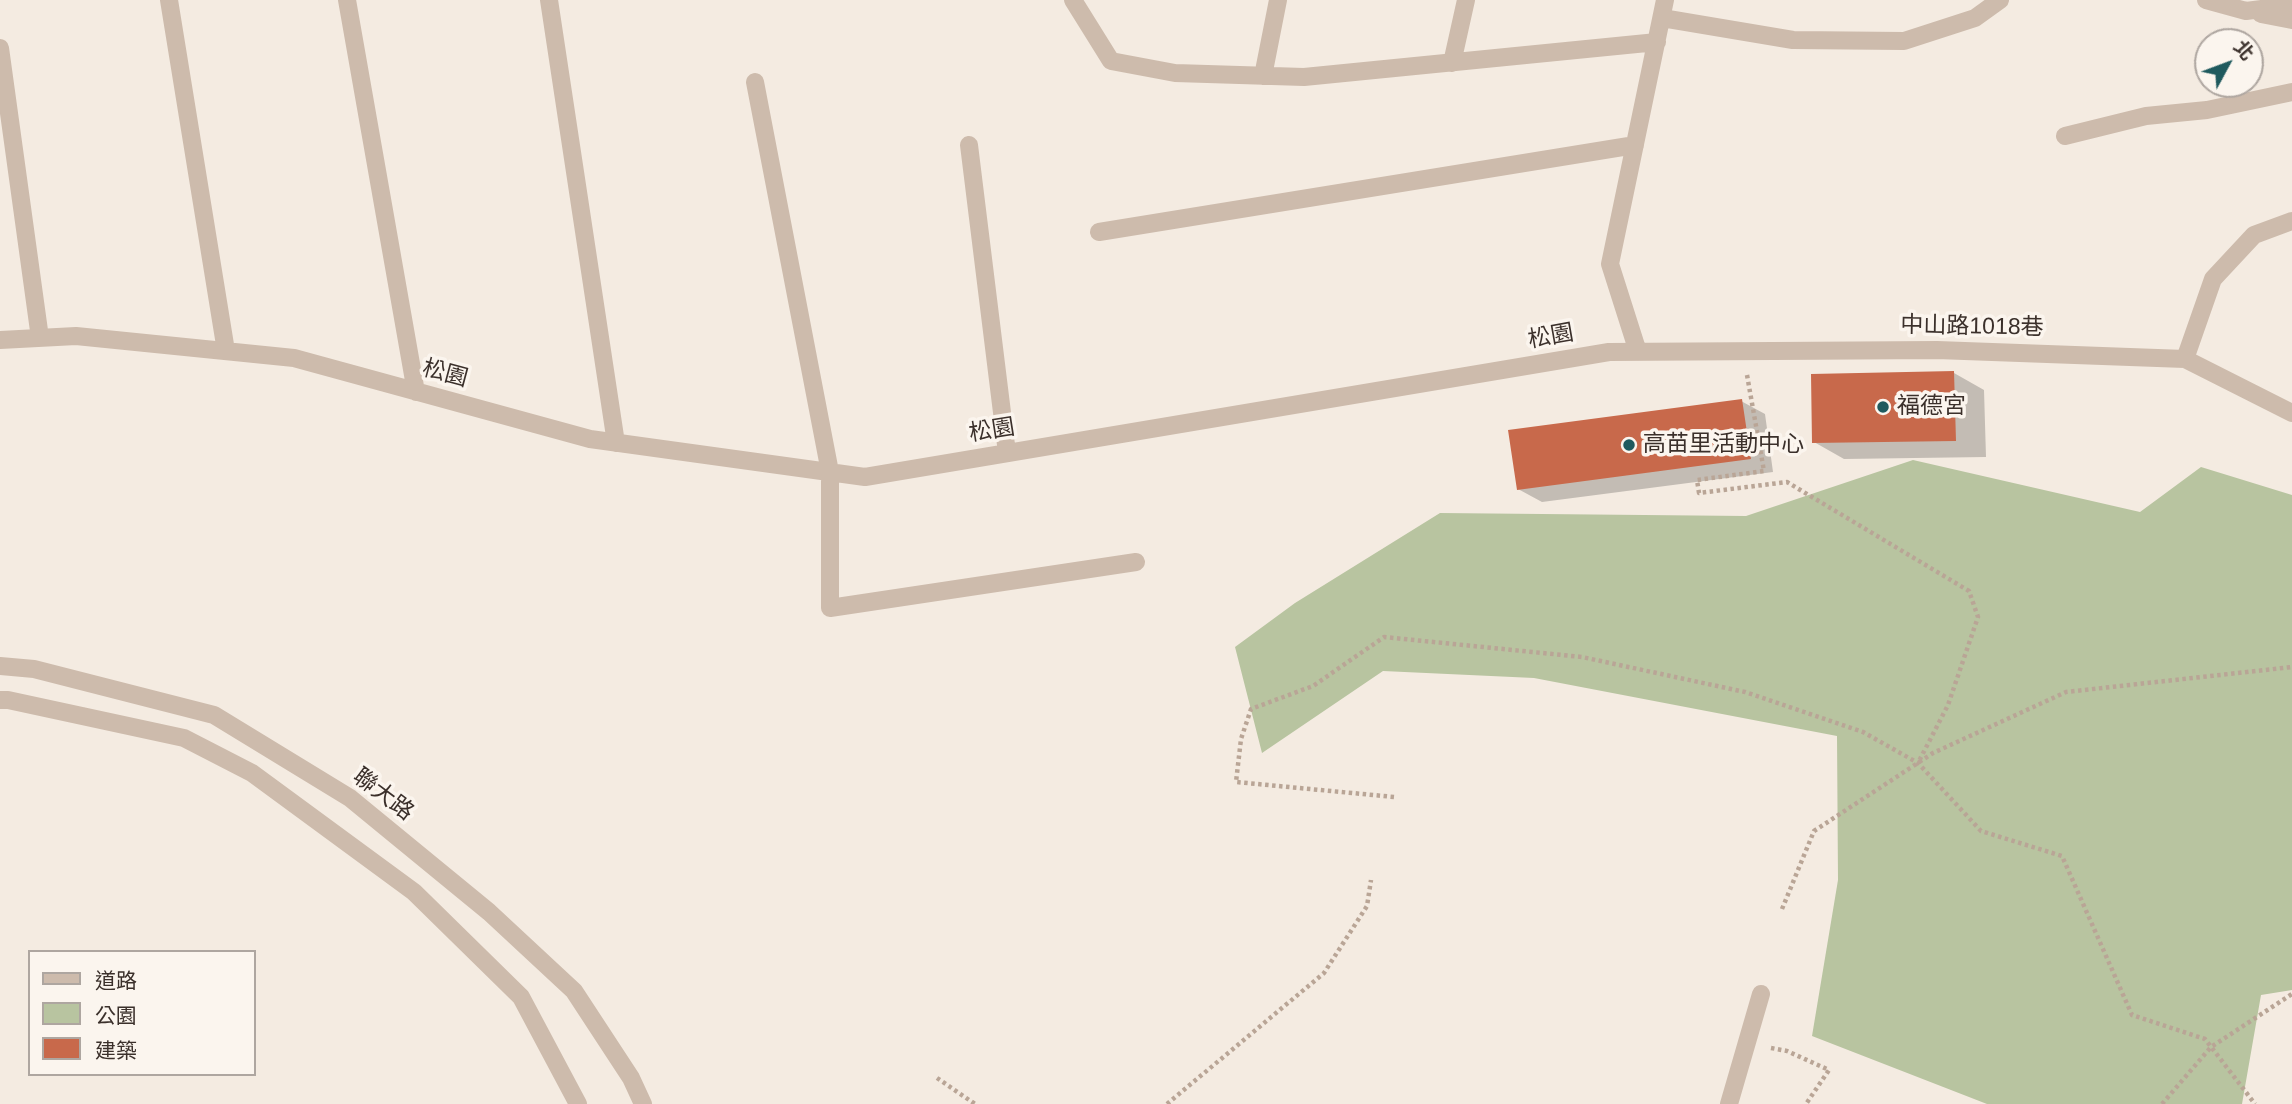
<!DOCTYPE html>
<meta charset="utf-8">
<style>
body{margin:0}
#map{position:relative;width:2292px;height:1104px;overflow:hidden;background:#f4ebe1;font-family:Arial,"Noto Sans TC",sans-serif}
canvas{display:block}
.legend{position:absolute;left:28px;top:950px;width:228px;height:126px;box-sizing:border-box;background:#fbf5ee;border:2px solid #aea6a0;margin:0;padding:9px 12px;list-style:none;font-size:21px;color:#3b302b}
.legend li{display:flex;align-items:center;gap:14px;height:35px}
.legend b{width:35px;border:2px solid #aea6a0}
.north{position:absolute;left:2194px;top:28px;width:70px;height:70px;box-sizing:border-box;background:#fbf5ee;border:2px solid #aea6a0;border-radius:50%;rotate:49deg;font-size:19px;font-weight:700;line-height:28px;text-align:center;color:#3b302b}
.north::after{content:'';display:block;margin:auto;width:24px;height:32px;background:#1f5a5e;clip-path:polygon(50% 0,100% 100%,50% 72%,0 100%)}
</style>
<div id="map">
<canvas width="2292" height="1104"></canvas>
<ul class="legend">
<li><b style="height:9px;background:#cdbbac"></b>道路</li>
<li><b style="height:19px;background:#b8c4a0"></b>公園</li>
<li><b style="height:19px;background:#c8694b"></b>建築</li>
</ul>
<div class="north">北</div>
</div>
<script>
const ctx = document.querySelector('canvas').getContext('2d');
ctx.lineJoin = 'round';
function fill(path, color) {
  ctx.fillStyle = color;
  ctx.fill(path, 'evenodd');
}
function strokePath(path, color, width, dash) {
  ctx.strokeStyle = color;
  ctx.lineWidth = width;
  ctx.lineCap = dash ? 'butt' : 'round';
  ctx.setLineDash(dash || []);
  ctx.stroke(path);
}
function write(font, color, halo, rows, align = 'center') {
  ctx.font = font + ' Arial,"Noto Sans TC",sans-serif';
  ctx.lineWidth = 7;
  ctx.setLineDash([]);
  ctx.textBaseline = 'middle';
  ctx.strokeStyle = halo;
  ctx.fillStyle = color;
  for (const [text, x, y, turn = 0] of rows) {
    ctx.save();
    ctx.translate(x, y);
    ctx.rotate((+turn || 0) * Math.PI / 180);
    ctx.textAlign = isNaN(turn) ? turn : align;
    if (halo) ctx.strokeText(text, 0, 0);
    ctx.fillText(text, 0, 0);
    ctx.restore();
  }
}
const green = new Path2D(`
 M1913 460 2140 512 2201 467 2292 495V990L2261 995 2242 1104H1987L1812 1036 1838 880 1837 736 1534 678 1383 671 1262 753 1235 647 1295 603 1440 513 1746 516Z`);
const shadow = new Path2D(`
 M1954 373 1984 390 1986 457 1844 459 1814 442Z
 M1741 401 1765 414 1773 472 1542 502 1518 489Z`);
const building = new Path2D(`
 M1954 371 1956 441 1812 443 1811 374Z
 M1742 399 1751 459 1517 490 1508 430Z`);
const path = new Path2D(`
 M1747 375 1764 471 1697 480 1699 493 1787 482 1969 591 1978 617 1948 705 1918 763
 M1394 797 1236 782 1241 739 1251 709 1313 686 1384 637 1582 657 1745 692 1863 732 1918 763 1981 831 2062 856 2132 1015 2205 1039 2255 1104
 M1782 909 1814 831 1933 753 2066 692 2292 667
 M1771 1048 1787 1051 1829 1070 1806 1104
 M937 1078 975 1104
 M1167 1104 1324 973 1367 906 1371 880
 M2162 1104 2211 1047 2292 994`);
const minor = new Path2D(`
 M169 0 226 351
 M347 0 416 392
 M549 0 616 443
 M1073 0 1111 61 1175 73 1304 77 1657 42
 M2206 0 2246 11 2292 5
 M2261 14 2292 20
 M1662 18 1793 40 1904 41 1975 18 2000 0
 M0 48 40 338
 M1452 63 1466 0
 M1263 76 1278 0
 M755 82 830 472V608L1136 562
 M2065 136 2146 116 2207 110 2292 92
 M969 145 1007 453
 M1099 232 1635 145
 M0 340 76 336 294 358 590 439 865 477 1609 352 1937 350 2185 359 2292 413
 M1638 352 1610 264 1665 0
 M2185 359 2213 279 2254 235 2292 221
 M0 666 34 669 214 715 350 798 489 912 574 991 631 1078 643 1104
 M0 700H8L184 738 252 773 414 892 521 997 578 1104
 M1729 1104 1761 994`);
const markers = [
 [1883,407,7,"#1f5a5e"],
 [1629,445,7,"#1f5a5e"]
];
const streetNames = [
 ["中山路1018巷",1972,327,1],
 ["松園",1551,337,-10],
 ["松園",445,374,15],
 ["松園",992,431,-9],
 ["聯大路",383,795,37]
];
const poiNames = [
 ["福德宮",1897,407],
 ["高苗里活動中心",1643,445]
];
fill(green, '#b8c4a0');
fill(shadow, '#0003');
fill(building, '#c8694b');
strokePath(path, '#b9a596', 4.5, [3.5, 3.5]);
strokePath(minor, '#cdbbac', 18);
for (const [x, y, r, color] of markers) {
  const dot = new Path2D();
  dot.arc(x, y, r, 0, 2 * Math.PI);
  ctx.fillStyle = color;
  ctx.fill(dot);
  strokePath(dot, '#fbf5ee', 2.5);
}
write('23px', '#3b302b', '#fbf5ee', streetNames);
write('23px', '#3b302b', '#fbf5ee', poiNames, 'left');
</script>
